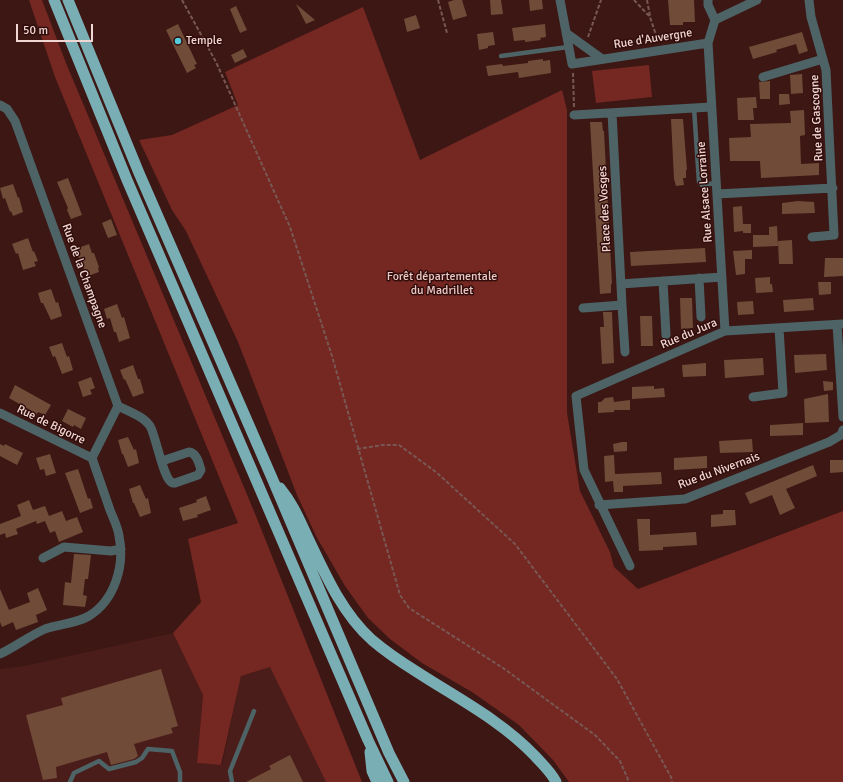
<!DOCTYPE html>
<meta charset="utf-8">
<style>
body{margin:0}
#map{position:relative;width:843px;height:782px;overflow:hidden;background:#3c1714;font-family:Signika,sans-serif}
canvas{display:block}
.scale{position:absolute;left:16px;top:24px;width:77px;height:18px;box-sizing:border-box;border:2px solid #f1d7d3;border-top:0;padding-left:5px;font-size:12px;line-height:14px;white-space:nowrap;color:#f1d7d3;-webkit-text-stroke:3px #310d0b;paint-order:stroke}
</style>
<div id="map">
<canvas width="843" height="782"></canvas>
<div class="scale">50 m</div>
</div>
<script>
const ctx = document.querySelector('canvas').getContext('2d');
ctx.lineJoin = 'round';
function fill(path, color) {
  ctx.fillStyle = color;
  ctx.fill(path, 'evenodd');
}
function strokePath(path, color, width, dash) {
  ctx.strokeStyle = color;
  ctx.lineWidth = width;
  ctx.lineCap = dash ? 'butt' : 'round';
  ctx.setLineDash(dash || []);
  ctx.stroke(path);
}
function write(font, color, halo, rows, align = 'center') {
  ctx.font = font + ' Signika,sans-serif';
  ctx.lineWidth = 3;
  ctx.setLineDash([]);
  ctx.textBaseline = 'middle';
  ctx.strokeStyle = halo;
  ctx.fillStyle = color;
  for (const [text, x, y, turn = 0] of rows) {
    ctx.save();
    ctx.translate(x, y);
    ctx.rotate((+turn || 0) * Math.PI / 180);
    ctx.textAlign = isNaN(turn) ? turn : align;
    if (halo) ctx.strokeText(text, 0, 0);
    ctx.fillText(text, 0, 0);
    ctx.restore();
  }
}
const built = new Path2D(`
 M173 633 203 695 197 763 222 765 241 675 270 666 326 782H0V669L24 666Z`);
const green = new Path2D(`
 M29 0H42L66 63 256 516 362 782H326L270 667 241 676 221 765 197 763 203 695 173 633 201 602 188 539 238 523 55 77Z
 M363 7 420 160 562 90 567 110V413L580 491 610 552 614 567 638 589 843 511V782H569L553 760 519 725 472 692 422 663 390 639 368 618 345 586 316 536 297 495 238 342 186 231 172 210 139 140 172 135 238 105 225 72Z
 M649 65 652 97 596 103 592 71Z`);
const building = new Path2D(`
 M454 0H462L467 16 453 20 448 2Z
 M490 0H501L503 14 491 15Z
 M529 0H542L543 9 530 11Z
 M668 0H694L695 22H683V25H670Z
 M296 4 315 20 306 24Z
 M236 6 247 30 240 33 230 9Z
 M416 15 420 28 407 32 404 19Z
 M178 24 197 64 194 65 196 68 187 73 166 30Z
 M545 24 546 37 540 38 541 40 525 42V40L514 41 512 28Z
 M493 32 495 45 488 46V48L479 50 477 34Z
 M802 32 808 51 799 54 796 44 776 50 777 52 753 59 749 47Z
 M243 49 247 57 235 63 231 55Z
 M543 59V61L550 60 551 73 519 78 518 72 488 76 486 66 502 64 503 66 528 63V61Z
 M802 74 803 93 791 94 790 75Z
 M770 81V99H760L759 82Z
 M779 94H789L790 104 779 105Z
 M756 97 757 108H753L754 120H738L737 98Z
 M804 110 805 135 800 136 801 164 819 163V175L761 178 760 161H730L729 138 751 137 750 124 791 123 790 111Z
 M671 119H683L687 170H686V178H683L684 185 676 186 674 179Z
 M590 122H602L603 131H604L612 284H611V293L600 294Z
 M68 178 82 215 71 219 67 210 68 208 57 182Z
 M13 184 18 198 19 197 23 212 13 216 11 211 10 212 5 198 3 199 0 188Z
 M798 201 814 202 815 213 782 214V203Z
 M742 206 743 224H751V233H743V231L734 232 733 207Z
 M111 219 117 235 108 238 102 223Z
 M777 226 778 246 753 247V235H769V227Z
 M28 238 33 252 34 251 38 261 34 262 36 266 23 270 18 253 16 254 12 244Z
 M792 240 793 264H779L778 241Z
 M89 244 92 253H94L99 267 98 268 99 272 88 276 87 272H85L80 258 79 259 75 249Z
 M705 248 706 262 631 266 630 252Z
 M752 250V259H745V274L736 275 733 251Z
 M825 258H843V276L824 277Z
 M770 277V284H772L773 292 756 293 755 278Z
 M818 282H831V294L819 295Z
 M51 289 56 303 58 302 62 316 51 320 43 303H41L38 293Z
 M680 298H692L693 328 681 329Z
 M813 298 814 310 784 312 783 300Z
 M753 301 754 314 738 315 737 302Z
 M117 304 122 318 124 317 130 338 119 342 116 332H114L110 318 107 319 104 309Z
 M603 312H612L614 363 602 364 600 327H604Z
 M640 316H652L653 346H641Z
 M62 343 67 357 69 356 73 370 62 374 55 356 53 357 49 347Z
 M826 354 827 370 795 373 794 355Z
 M763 358 764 375 725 378 724 360Z
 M706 363V376L683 377 682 365Z
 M133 365 138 379H140L144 393 133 397 125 379 124 380 120 370Z
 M91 377 95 388 90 390 92 394 83 397 78 382Z
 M823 381 833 382V390L824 391Z
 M15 385 51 405 45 415 38 412 37 414 9 398Z
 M654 386V389L664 388 665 397 632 399V387Z
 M828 394 829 422 805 423 804 399Z
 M613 397 614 402 630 400V410H614V412L598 413V402H601L605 398Z
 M68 409 86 418 81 429 74 425 73 427 62 421Z
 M803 423V435L770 436V425Z
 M128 437 134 450 136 449 139 463 128 467 123 454H122L118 440Z
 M752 439 753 452 720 453 719 441Z
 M622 442H627V451L614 452 613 444Z
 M0 444 4 446 5 444 23 453 17 465 0 456Z
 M50 454 56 473 46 476 44 469 40 470 36 458Z
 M614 455 615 474 661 472 662 484 623 486V492H614L613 481 605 482 604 456Z
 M707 456V468L674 470V458Z
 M830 460H843V472L830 473Z
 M813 465 817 476 786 489 795 508 780 515 772 495 750 504 745 493Z
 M78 469 88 499 90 498 93 508 80 513 65 473Z
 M140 485 146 499 148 498 151 513 140 517 134 503H133L129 489Z
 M206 496 211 510 197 515 198 517 183 521 179 508 197 502 196 500Z
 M29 500 33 510 45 506 49 516 62 511 66 521 77 517 83 532 59 542 55 531 50 533 45 521 37 524 36 521 16 529 18 534 6 538 5 533 0 535V524L21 516 17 505Z
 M723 510H735L736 525 711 527V515L723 514Z
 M637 519H650V535L696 532 697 545 663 547V550L639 551Z
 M74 554 91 555 88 579H85L83 595 87 596 85 607 63 605 65 582 71 583Z
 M38 588 47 610 36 615 38 622 16 630 13 622 2 627 0 622V589L9 610 30 602 27 593Z
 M161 669 178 726 171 728 173 733 134 744 138 756 134 759 111 765 107 752 56 767 57 778 43 780 26 715 63 705 61 698Z
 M290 755 303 782H246L271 769 269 766Z`);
const path = new Path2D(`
 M182 0 216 62 290 227 332 356 400 595 409 608 503 668 595 735 620 761 629 782
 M438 0 447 33
 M634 0 650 17 658 41
 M647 0 650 16
 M588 37 601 0
 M573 73 574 107
 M357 449 383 445H399L436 472 515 544 617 679 671 777 672 782`);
const service = new Path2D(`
 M501 56 568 47
 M694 108 699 182 702 185 716 183
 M70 782 74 773 99 761 109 769 136 762 142 758 148 749 172 751 180 772V782
 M232 782 230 771 254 711`);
const minor = new Path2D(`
 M560 0 572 64 708 43
 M708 0V5L715 20 708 43 725 331
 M809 0 811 17 826 70 834 235 812 237
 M715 20 757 0
 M566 33 602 59
 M763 77 823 59
 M0 105 7 109 15 121 118 406 92 458
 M574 115 711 107
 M717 194 833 188
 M699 278 701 317
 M663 281 666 335
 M621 284 722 277
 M622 305 625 352
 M583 308 622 305 612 113
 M837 325 843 417
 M753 397 783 393 779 328
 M118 406C128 411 146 417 151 428 156 439 163 474 170 481 172 483 172 483 175 483L198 475 201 470C199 463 197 453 189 452L162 461
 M0 413 92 458
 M599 505 685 499 829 442 841 435 843 430
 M43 558 64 547 111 551 121 549
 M630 566 584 470 576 396 725 331 843 324
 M0 654C15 647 29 636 45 629 59 624 75 624 89 616 115 600 125 565 119 536 118 527 113 518 110 510 104 493 98 475 92 458`);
const trunk = new Path2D(`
 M54 0 127 180 368 740 388 782
 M68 0 139 173 272 478 389 753 404 782
 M280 488C293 504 299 519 308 538 325 574 342 613 372 640 386 652 401 662 417 672 457 698 502 721 535 756 543 765 551 772 556 782
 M370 752 372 771 377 782`);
const markers = [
 [178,41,4,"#53cbda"]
];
const streetNames = [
 ["Rue d'Auvergne",653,39,-9],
 ["Rue de Gascogne",817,118,-93],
 ["Rue Alsace Lorraine",705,192,-94],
 ["Place des Vosges",605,209,-93],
 ["Rue de la Champagne",84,276,70],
 ["Rue du Jura",689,334,-23],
 ["Rue de Bigorre",51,425,26],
 ["Rue du Nivernais",719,471,-20]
];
const poiNames = [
 ["Temple",186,41]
];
const parkNames = [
 ["Forêt départementale",442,277],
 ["du Madrillet",442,291]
];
fill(built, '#4a1d1a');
fill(green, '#752722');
fill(building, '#704b38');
strokePath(path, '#795854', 2, [4, 2]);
strokePath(service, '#4d6366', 4.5);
strokePath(minor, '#4d6366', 9);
strokePath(trunk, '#7aaeb5', 11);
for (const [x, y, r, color] of markers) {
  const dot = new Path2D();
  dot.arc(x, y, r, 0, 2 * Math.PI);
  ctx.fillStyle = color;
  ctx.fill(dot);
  strokePath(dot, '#310d0b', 1.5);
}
write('12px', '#f1d7d3', '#310d0b', streetNames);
write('12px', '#f1d7d3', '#310d0b', poiNames, 'left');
write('12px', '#eac8c4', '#310d0b', parkNames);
</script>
